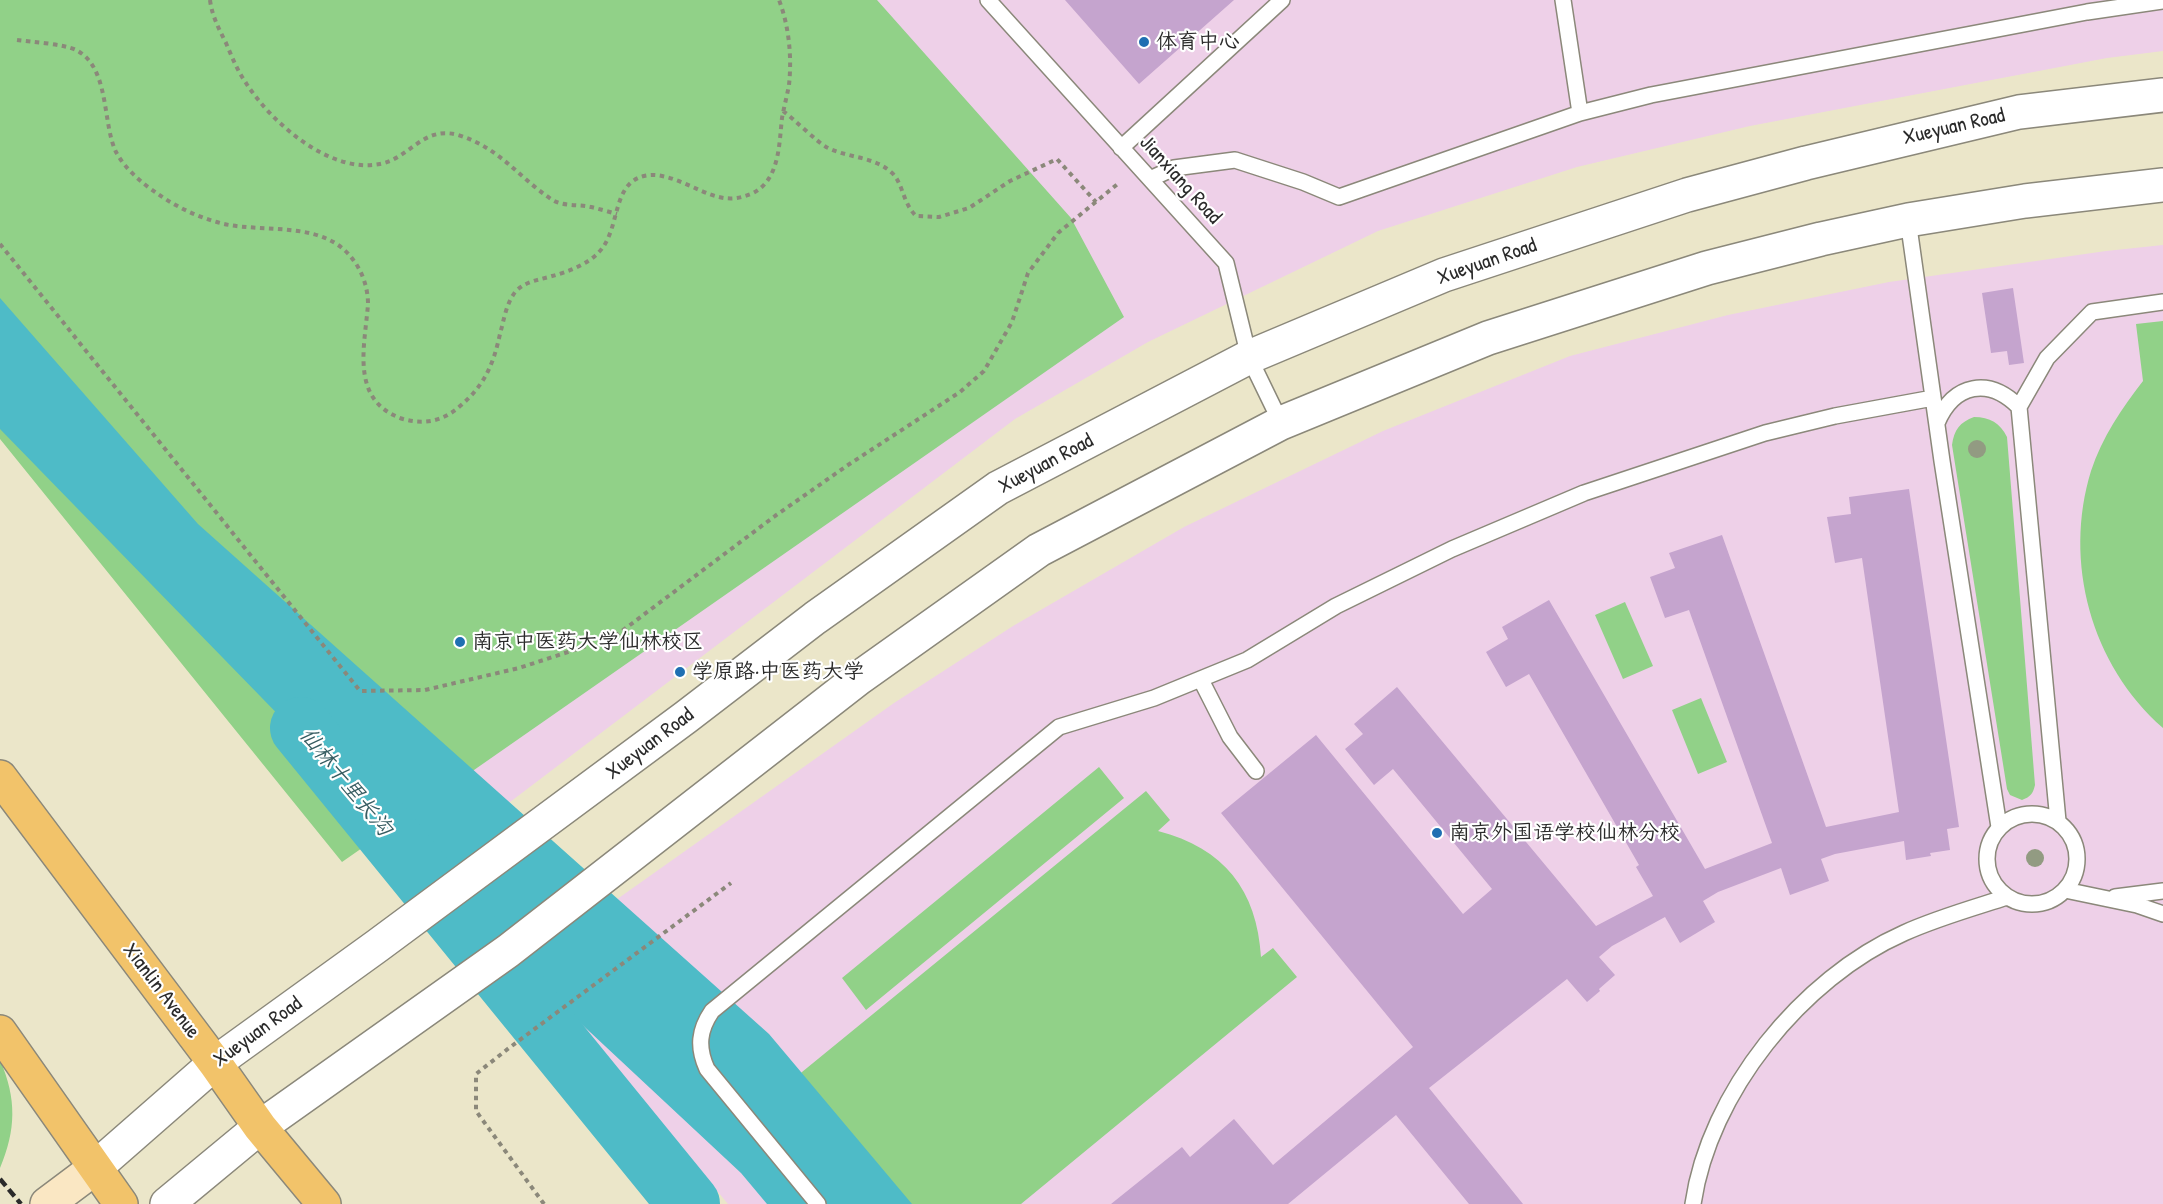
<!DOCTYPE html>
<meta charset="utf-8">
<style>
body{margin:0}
canvas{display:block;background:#ebe6c9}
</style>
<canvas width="2163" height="1204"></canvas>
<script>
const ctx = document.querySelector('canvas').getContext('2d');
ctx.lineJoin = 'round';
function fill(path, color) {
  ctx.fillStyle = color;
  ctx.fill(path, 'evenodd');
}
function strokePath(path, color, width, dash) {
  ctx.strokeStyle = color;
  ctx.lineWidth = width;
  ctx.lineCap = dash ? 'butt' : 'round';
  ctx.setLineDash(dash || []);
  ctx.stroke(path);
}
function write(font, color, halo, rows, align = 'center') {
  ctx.font = font + ' "Patrick Hand","LXGW WenKai TC",sans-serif';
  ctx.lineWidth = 4.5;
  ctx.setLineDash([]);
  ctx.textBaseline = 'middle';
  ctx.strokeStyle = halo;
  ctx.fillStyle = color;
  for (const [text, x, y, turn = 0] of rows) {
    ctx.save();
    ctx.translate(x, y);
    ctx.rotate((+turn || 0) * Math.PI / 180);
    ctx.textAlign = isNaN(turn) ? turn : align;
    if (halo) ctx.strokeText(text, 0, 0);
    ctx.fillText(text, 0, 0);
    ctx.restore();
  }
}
const built = new Path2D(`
 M0 0H2163V51L2107 58 1750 126 1577 167 1378 231 1148 342 1015 419 423 868 390 871 377 865 0 394Z
 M2163 245V1204H728L527 963 894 703 1013 626 1184 527 1383 431 1570 356 1728 315 1889 282 2106 251Z`);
const green = new Path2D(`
 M0 0H877L1071 218 1124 317 342 862 0 439Z
 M2163 321V728C2091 665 2063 562 2091 471 2102 437 2122 408 2143 381L2136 324Z
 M1974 417C1990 417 2000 423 2007 437L2035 785C2033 794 2030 797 2022 800L2010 795 2007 789 1952 445C1954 430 1960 422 1974 417Z
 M1625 602 1653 666 1623 679 1595 615Z
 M1701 698 1727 762 1698 774 1672 710Z
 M1099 767 1124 798 866 1010 842 978Z
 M1146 791 1170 820 1158 831C1224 848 1257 890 1261 957L1273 948 1297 977 1021 1204H874L791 1081Z
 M0 1060C17 1099 16 1130 0 1168Z`);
const water = new Path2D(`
 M0 298 198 524 769 1034 912 1204H767L741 1173 560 1004 0 429Z`);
const river = new Path2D(`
 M301 728 689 1204`);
const building = new Path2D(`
 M1065 0H1234L1139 84Z
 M2013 288 2024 363 2009 365 2007 351 1991 353 1982 293Z
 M1909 489 1959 827 1947 829 1950 850 1930 853 1931 856 1906 860 1904 841 1835 854 1821 859 1829 881 1790 895 1781 868 1718 892 1703 901 1715 922 1680 943 1665 917 1612 946 1599 957 1615 975 1599 989 1600 991 1587 1002 1567 979 1429 1088 1523 1204H1469L1396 1115 1288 1204H1111L1182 1147 1190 1157 1234 1119 1273 1165 1413 1047 1221 813 1316 735 1463 914 1492 889 1393 769 1374 785 1345 749 1363 734 1354 724 1397 687 1596 926 1653 896 1636 867 1639 865 1529 674 1506 687 1486 652 1508 639 1502 627 1549 600 1705 869 1772 843 1689 610 1665 618 1650 577 1675 568 1669 553 1722 535 1826 827 1899 812 1862 558 1835 563 1827 517 1851 514 1849 497Z`);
const path = new Path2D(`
 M210 0C212 16 219 29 226 43 232 57 237 70 246 83 271 122 329 174 380 164 409 159 423 125 458 135 500 148 517 176 551 199 562 207 578 204 591 207 600 209 609 212 617 214
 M17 40C32 42 64 44 76 50 110 67 102 123 116 152 125 169 143 184 158 194 178 208 200 218 224 224 266 233 326 220 354 261 363 273 368 289 368 304 365 346 349 401 403 419 424 425 443 421 459 407 484 386 493 366 500 334 504 320 506 303 516 291 526 281 539 280 552 276 568 272 588 264 599 252 621 229 611 184 644 176 667 170 697 192 719 197 731 200 741 198 751 194 780 181 779 144 782 118 784 107 787 96 789 85 792 57 789 26 779 0
 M783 111C794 119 816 141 826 147 847 158 873 156 891 172 903 182 902 202 916 216L939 217 969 208 1010 181 1057 159 1096 202
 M0 244 360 691 425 690 519 668 614 637 775 516 848 465 960 392 984 371 1012 322 1028 273 1058 233 1120 182
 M544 1204 476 1111V1074L509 1048 731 883`);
const service = new Path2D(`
 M988 0 1226 263 1249 357 1281 423
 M1563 0 1580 113
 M1121 148 1282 0
 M1150 179 1174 168 1235 160 1303 182 1339 197 1580 113 1651 95 2087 12 2163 1
 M1908 220 1942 461 1999 827
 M2019 407 2047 358 2092 312 2163 302
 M1937 423C1954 383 1989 377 2019 407L2058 821
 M1201 680 1230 737 1256 771
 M1987 859a45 45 0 1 1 90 0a45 45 0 1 1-90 0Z
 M2065 890 2137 905 2163 914
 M2115 897 2163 891
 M818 1204 707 1069C697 1047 699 1030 712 1011L1059 727 1154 698 1247 660 1336 606 1452 549 1584 493 1765 433 1835 416 1933 398
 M1693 1204C1709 1093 1802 978 1904 933 1937 918 1973 908 2007 897`);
const tertiary = new Path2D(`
 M95 1168 215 1063 377 946 686 717 815 618 998 488 1249 357 1444 275 1687 195 1806 163 2019 112 2163 95
 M167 1204 260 1127 508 951 859 678 1039 550 1281 423 1488 338 1707 268 1821 239 1908 220 2025 201 2163 185`);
const secondary = new Path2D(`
 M47 1204 95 1168`);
const primary = new Path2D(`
 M0 777 215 1063 260 1127 324 1204
 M0 1032 121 1204`);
const rail = new Path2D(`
 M0 1179 21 1204`);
const trees = [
 [1977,449],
 [2035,858]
];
const markers = [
 [1144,42,6,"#1f6fb2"],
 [460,642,6,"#1f6fb2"],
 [680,672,6,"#1f6fb2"],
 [1437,833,6,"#1f6fb2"]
];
const poiNames = [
 ["体育中心",1156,42],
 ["南京中医药大学仙林校区",472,642],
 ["学原路·中医药大学",692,672],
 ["南京外国语学校仙林分校",1449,833]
];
const streetNames = [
 ["Xueyuan Road",1954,127,-13],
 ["Jianxiang Road",1180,180,48],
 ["Xueyuan Road",1487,262,-19],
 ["Xueyuan Road",1046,464,-28],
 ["Xueyuan Road",650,744,-37],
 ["Xianlin Avenue",161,991,53],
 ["Xueyuan Road",258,1032,-36]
];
const waterNames = [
 ["仙林十里长沟",345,782,51]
];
fill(built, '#eed0e8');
fill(green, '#91d188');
fill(water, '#4ebbc7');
strokePath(river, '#4ebbc7', 62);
fill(building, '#c5a4ce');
strokePath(service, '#8b887a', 18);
strokePath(tertiary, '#8b887a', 36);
strokePath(secondary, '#8b887a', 36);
strokePath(primary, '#8b887a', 36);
strokePath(path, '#8b887a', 4, [4.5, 4.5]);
strokePath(service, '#fff', 15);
strokePath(tertiary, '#fff', 33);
strokePath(secondary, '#fae7c3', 33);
strokePath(primary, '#f2c36a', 33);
strokePath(rail, '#2b2b2b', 4.5, [9, 4.5]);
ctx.fillStyle = '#929b82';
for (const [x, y] of trees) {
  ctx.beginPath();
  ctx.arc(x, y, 9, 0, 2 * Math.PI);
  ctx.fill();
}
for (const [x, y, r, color] of markers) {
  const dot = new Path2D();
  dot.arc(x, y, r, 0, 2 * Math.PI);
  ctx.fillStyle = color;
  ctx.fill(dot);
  strokePath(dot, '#fff', 2);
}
write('21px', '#2b2b2b', '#fff', poiNames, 'left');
write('21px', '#2b2b2b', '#fff', streetNames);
write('italic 22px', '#375d62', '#fff', waterNames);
</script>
